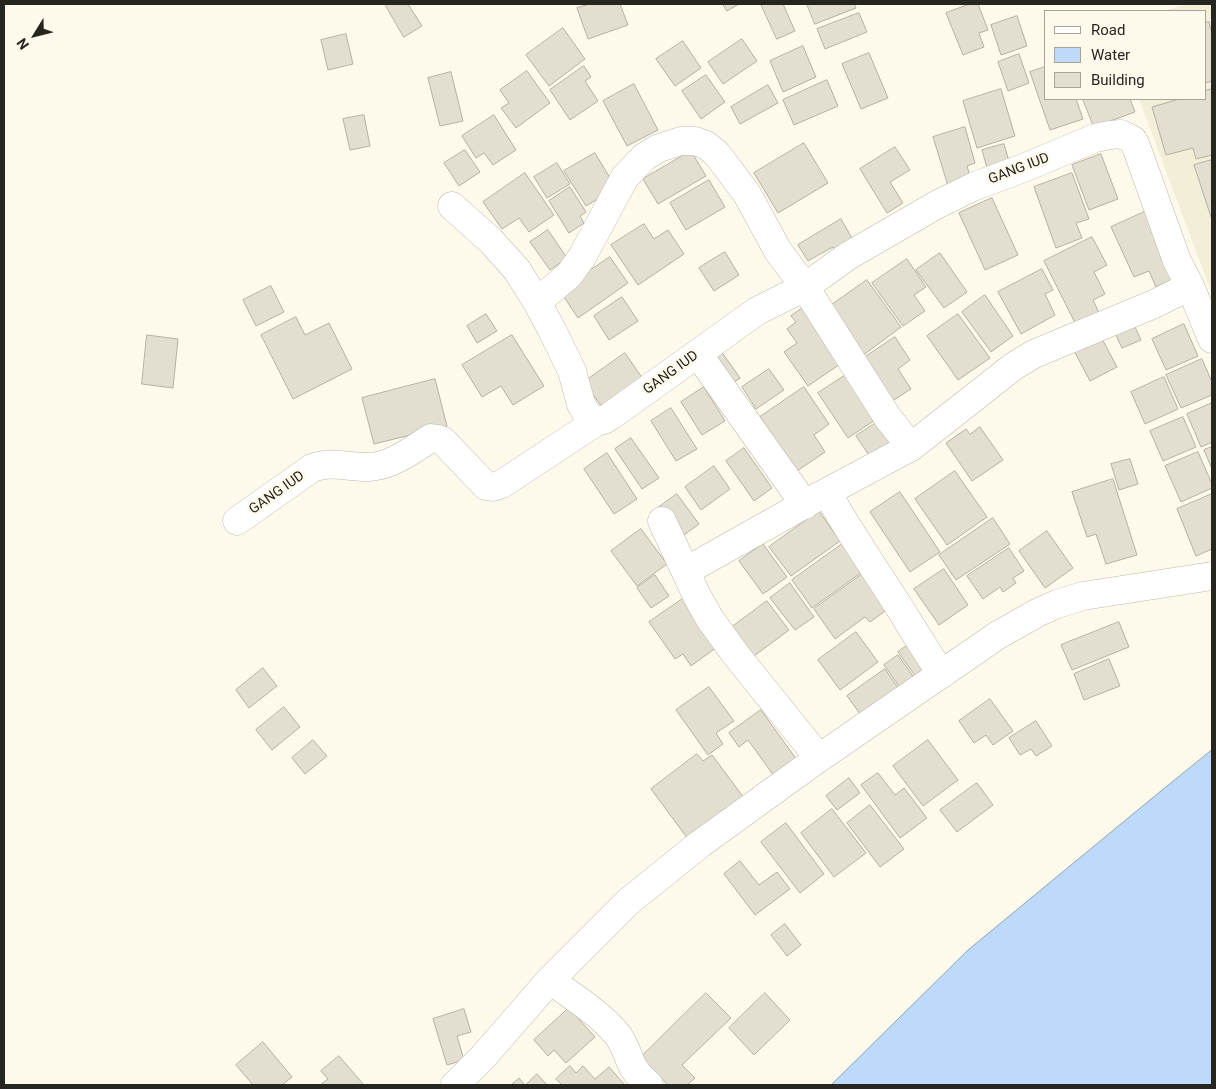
<!DOCTYPE html>
<style>
body{margin:0}
#map{position:relative;width:1216px;height:1089px;overflow:hidden;background:#fdfaeb;font-family:Roboto,sans-serif}
canvas{display:block}
.frame{position:absolute;inset:0;border:5px solid #272520;pointer-events:none}
.legend{position:absolute;left:1044px;top:10px;width:162px;height:90px;box-sizing:border-box;background:#fdfaeb;border:1px solid #a7a59a;margin:0;padding:6px 9px;list-style:none;font-size:15px;color:#272520}
.legend li{display:flex;align-items:center;gap:10px;height:25px}
.legend b{width:25px;border:1px solid #a7a59a}
.north{position:absolute;left:10px;top:10px;width:50px;height:50px;-webkit-text-stroke:4px #fdfaeb;paint-order:stroke;rotate:234deg;font-size:14px;font-weight:700;line-height:20px;text-align:center;color:#272520}
.north::after{content:'';display:block;margin:auto;width:18px;height:22px;background:#272520;clip-path:polygon(50% 0,100% 100%,50% 72%,0 100%)}
</style>
<div id="map">
<canvas width="1216" height="1089"></canvas>
<div class="frame"></div>
<ul class="legend">
<li><b style="height:6px;background:#fff"></b>Road</li>
<li><b style="height:14px;background:#bddafa"></b>Water</li>
<li><b style="height:14px;background:#e2ded0"></b>Building</li>
</ul>
<div class="north">N</div>
</div>
<script>
const ctx = document.querySelector('canvas').getContext('2d');
ctx.lineJoin = 'round';
function fill(path, color) {
  ctx.fillStyle = color;
  ctx.fill(path, 'evenodd');
}
function strokePath(path, color, width, dash) {
  ctx.strokeStyle = color;
  ctx.lineWidth = width;
  ctx.lineCap = dash ? 'butt' : 'round';
  ctx.setLineDash(dash || []);
  ctx.stroke(path);
}
function write(font, color, halo, rows, align = 'center') {
  ctx.font = font + ' Roboto,sans-serif';
  ctx.lineWidth = 5;
  ctx.setLineDash([]);
  ctx.textBaseline = 'middle';
  ctx.strokeStyle = halo;
  ctx.fillStyle = color;
  for (const [text, x, y, turn = 0] of rows) {
    ctx.save();
    ctx.translate(x, y);
    ctx.rotate((+turn || 0) * Math.PI / 180);
    ctx.textAlign = isNaN(turn) ? turn : align;
    if (halo) ctx.strokeText(text, 0, 0);
    ctx.fillText(text, 0, 0);
    ctx.restore();
  }
}
const built = new Path2D(`
 M1188 4H1212V294L1139 99H1205V11H1163Z`);
const water = new Path2D(`
 M1212 750V1085H831L968 950 1156 795Z`);
const building = new Path2D(`
 M385 4H408L422 26 404 37Z
 M590 4H620L628 25 588 39 577 8Z
 M723 4H739L727 11Z
 M761 4H783L795 31 777 39Z
 M807 4H854L856 8 815 24Z
 M970 4H978L988 30 979 33 984 47 963 55 946 13Z
 M859 13 867 32 825 49 817 29Z
 M1017 16 1027 46 1001 55 991 25Z
 M1209 22 1212 34V81L1205 83V23Z
 M563 28 585 59 549 86 526 55Z
 M346 34 353 64 328 70 321 40Z
 M742 39 757 61 723 84 708 62Z
 M683 41 701 68 675 86 656 59Z
 M803 46 816 77 783 92 770 61Z
 M869 53 888 98 861 109 842 64Z
 M1019 54 1029 83 1008 91 998 62Z
 M584 66 591 77 585 81 598 101 570 120 550 90Z
 M1045 67V99H1076L1083 119 1050 130 1030 72Z
 M527 71 550 103 516 128 501 108 509 103 500 90Z
 M451 72 463 121 440 126 428 78Z
 M706 75 725 102 701 119 682 91Z
 M827 80 838 106 794 125 783 100Z
 M634 84 658 130 627 146 603 101Z
 M768 85 778 103 740 124 731 107Z
 M1001 89 1015 136 977 148 963 101Z
 M1212 89V155L1196 159 1193 148 1166 155 1152 107 1179 99H1205V91Z
 M1083 99H1130L1135 112 1094 127Z
 M364 115 370 146 350 150 343 119Z
 M494 115 516 150 493 165 484 153 476 158 462 136Z
 M965 127 975 163 967 166 971 180 948 186 933 137Z
 M804 143 828 183 778 213 754 173Z
 M1004 144 1011 168 989 175 982 150Z
 M895 147 910 170 890 182 903 203 887 213 860 169Z
 M465 150 480 172 459 186 444 163Z
 M691 151 706 176 658 204 643 179Z
 M595 153 616 188 586 206 564 171Z
 M1101 154 1118 199 1089 210 1072 165Z
 M1212 160V220L1194 165Z
 M557 163 570 184 547 198 534 177Z
 M525 173 554 215 529 232 519 218 502 229 483 202Z
 M1072 173 1089 219 1076 223 1082 238 1056 248 1034 187Z
 M709 180 725 207 686 230 670 203Z
 M570 187 586 212 580 216 584 223 569 233 549 201Z
 M992 198 1018 255 985 270 959 213Z
 M1151 209 1177 277 1156 287 1149 271 1134 277 1111 227Z
 M841 219 856 245 838 256 833 247 808 261 798 245Z
 M644 224 654 239 668 230 684 254 638 285 611 245Z
 M548 230 567 258 550 270 530 242Z
 M1092 237 1107 265 1094 272 1105 294 1093 300 1100 315 1077 327 1044 261Z
 M725 252 739 275 714 291 699 268Z
 M940 253 967 292 944 308 916 270Z
 M610 257 628 283 578 318 560 291Z
 M907 259 926 287 914 295 925 311 903 326 872 283Z
 M1042 269 1053 290 1045 294 1055 315 1021 334 998 292Z
 M867 280 901 327 858 359 823 311Z
 M271 286 284 312 256 326 243 300Z
 M985 295 1013 336 991 352 962 312Z
 M622 297 638 321 609 340 594 316Z
 M810 303 849 358 808 386 784 352 797 343 787 329 796 322 791 316Z
 M486 314 497 331 477 343 467 326Z
 M958 314 990 358 958 380 927 336Z
 M1130 316 1141 340 1122 348 1111 325Z
 M296 317 305 335 329 323 352 369 293 399 261 335Z
 M1184 324 1198 356 1166 370 1152 339Z
 M147 335 178 339 173 388 142 384Z
 M512 335 544 386 513 405 501 386 482 397 462 365Z
 M1100 335 1117 367 1090 381 1073 349Z
 M895 337 910 360 898 369 911 389 886 405 858 362Z
 M721 351 740 378 726 388 707 360Z
 M625 353 643 379 602 407 584 382Z
 M1202 359 1212 382V395L1181 408 1166 375Z
 M769 369 784 390 756 409 742 387Z
 M852 371 881 416 848 438 818 393Z
 M1164 377 1178 409 1145 424 1131 392Z
 M435 379 447 426 374 444 362 398Z
 M704 387 725 421 702 435 681 402Z
 M804 387 829 424 814 435 825 452 797 471 760 417Z
 M1212 403V442L1201 447 1187 414Z
 M671 408 697 449 676 461 651 421Z
 M1183 417 1196 447 1163 461 1150 431Z
 M882 419 901 447 875 464 856 436Z
 M980 427 1003 460 972 481 946 443 966 429 970 434Z
 M631 438 659 478 642 489 615 449Z
 M1212 447V469L1204 450Z
 M744 448 772 488 754 501 726 461Z
 M1198 452 1212 484V488L1181 502 1165 466Z
 M607 453 637 499 614 514 584 469Z
 M1130 459 1138 484 1119 490 1111 464Z
 M714 466 730 489 701 510 685 487Z
 M955 471 987 517 947 545 915 499Z
 M1113 479 1137 555 1106 564 1096 534 1087 537 1072 492Z
 M900 492 940 552 910 572 870 512Z
 M677 494 699 524 677 540 655 510Z
 M1212 494V549L1196 556 1177 509Z
 M819 511 840 541 791 576 769 547Z
 M993 518 1010 544 956 580 939 555Z
 M641 529 667 564 637 586 611 551Z
 M1047 531 1073 568 1045 588 1019 551Z
 M845 542 865 570 812 608 792 580Z
 M763 544 787 577 763 594 739 561Z
 M1009 548 1024 571 1013 578 1016 583 1003 592 1000 587 983 599 967 576Z
 M871 568 896 603 870 622 865 617 835 639 814 609Z
 M944 569 968 605 939 625 914 589Z
 M655 575 669 596 651 608 637 588Z
 M790 583 814 617 795 630 770 598Z
 M684 598 717 647 691 666 683 654 675 659 649 622Z
 M767 601 789 630 750 659 728 630Z
 M1119 622 1129 647 1072 670 1061 645Z
 M856 632 878 662 840 690 818 660Z
 M915 640 935 669 919 681 898 652Z
 M898 655 918 683 904 693 884 665Z
 M1109 659 1120 686 1084 700 1074 674Z
 M263 668 277 686 249 708 236 690Z
 M885 669 903 695 866 722 847 696Z
 M709 687 734 721 716 733 723 744 708 755 676 710Z
 M990 699 1013 731 993 745 986 735 974 743 959 721Z
 M284 707 300 727 272 750 256 730Z
 M761 710 797 760 774 776 748 740 739 747 729 733Z
 M1036 721 1052 746 1036 756 1031 749 1020 755 1009 738Z
 M313 740 327 756 305 774 292 758Z
 M928 740 958 780 923 806 893 766Z
 M697 754 703 761 712 755 744 798 688 839 651 789Z
 M878 773 895 795 904 788 927 818 900 838 861 785Z
 M849 778 860 793 837 810 826 796Z
 M977 783 993 805 957 832 940 810Z
 M870 805 904 849 880 867 847 823Z
 M832 809 866 853 834 877 801 833Z
 M786 823 824 874 800 893 761 842Z
 M740 861 759 885 777 872 790 889 755 915 724 874Z
 M785 924 801 945 787 956 771 935Z
 M706 993 731 1018 682 1065 695 1078 687 1085H668L641 1057Z
 M765 993 790 1020 754 1055 729 1028Z
 M569 1008 595 1037 566 1063 554 1050 548 1056 534 1040Z
 M464 1009 471 1032 457 1036 464 1060 447 1065 433 1019Z
 M263 1042 292 1077 282 1085H253L236 1065Z
 M339 1056 364 1085H320L328 1079 321 1071Z
 M570 1066 576 1073 583 1066 595 1079 609 1067 625 1085H562L556 1079Z
 M537 1074 547 1085H511L519 1078 525 1085Z`);
const minor = new Path2D(`
 M452 206 491 241 517 270 537 302 553 332 572 371 581 404 587 414 596 422
 M537 302 569 275 582 257 625 177 644 157 659 148 681 141H695L706 145 717 154 747 194 778 251 805 287 888 418 911 447
 M698 354 805 505
 M237 521 312 468C332 460 348 468 369 467 392 466 412 450 431 438L438 439 443 441 486 486 493 487 502 484 596 422 604 420 612 415 757 311 805 287 848 256 938 204 975 186 1021 169 1095 138 1110 135 1121 134 1133 140 1137 149 1177 261 1190 286 1212 339
 M662 521 697 596 710 619 736 655 819 758
 M686 571 821 495
 M942 674C923 648 908 620 890 593 869 560 846 527 827 492L911 447 1014 366 1034 354 1154 304 1190 286
 M550 980C573 997 598 1012 616 1033 624 1042 627 1054 632 1065 636 1073 642 1079 649 1085`);
const trunk = new Path2D(`
 M455 1085 483 1057 550 980 628 902 700 844 819 758 998 635 1039 612 1057 604 1083 596 1212 576`);
const streetNames = [
 ["GANG IUD",1019,169,-21],
 ["GANG IUD",671,373,-36],
 ["GANG IUD",277,493,-35]
];
fill(built, '#f3eed8');
fill(water, '#bddafa');
strokePath(water, '#90a4b9', 1);
fill(building, '#e2ded0');
strokePath(building, '#b4b0a3', 1);
strokePath(minor, '#bebaad', 29);
strokePath(trunk, '#bebaad', 29);
strokePath(minor, '#fff', 28);
strokePath(trunk, '#fff', 28);
write('14px', '#272520', '#fdfaeb', streetNames);
</script>
